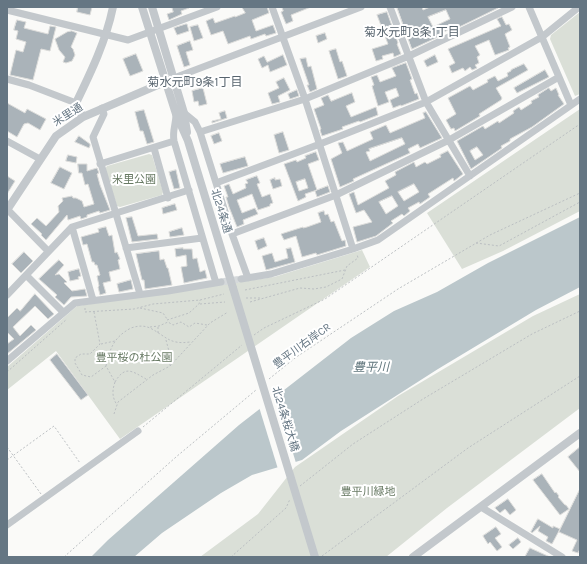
<!DOCTYPE html>
<meta charset="utf-8">
<style>
body{margin:0}
#map{position:relative;width:587px;height:564px;overflow:hidden;background:#fafaf8;font-family:Karla,sans-serif}
canvas{display:block}
.frame{position:absolute;inset:0;border:8px solid #657683;pointer-events:none}
</style>
<div id="map">
<canvas width="587" height="564"></canvas>
<div class="frame"></div>
</div>
<script>
const ctx = document.querySelector('canvas').getContext('2d');
ctx.lineJoin = 'round';
function fill(path, color) {
  ctx.fillStyle = color;
  ctx.fill(path, 'evenodd');
}
function strokePath(path, color, width, dash) {
  ctx.strokeStyle = color;
  ctx.lineWidth = width;
  ctx.lineCap = dash ? 'butt' : 'round';
  ctx.setLineDash(dash || []);
  ctx.stroke(path);
}
function write(font, color, halo, rows, align = 'center') {
  ctx.font = font + ' Karla,"Noto Sans JP",sans-serif';
  ctx.lineWidth = 4;
  ctx.setLineDash([]);
  ctx.textBaseline = 'middle';
  ctx.strokeStyle = halo;
  ctx.fillStyle = color;
  for (const [text, x, y, turn = 0] of rows) {
    ctx.save();
    ctx.translate(x, y);
    ctx.rotate((+turn || 0) * Math.PI / 180);
    ctx.textAlign = isNaN(turn) ? turn : align;
    if (halo) ctx.strokeText(text, 0, 0);
    ctx.fillText(text, 0, 0);
    ctx.restore();
  }
}
const green = new Path2D(`
 M580 12V94L575 96 550 39 551 35Z
 M580 109V211L503 251 462 269 427 213Z
 M149 154 152 155 163 192 162 195 120 207 117 206 105 169 107 166Z
 M362 250 370 267 120 439 56 351 7 390V367L77 306 274 277Z
 M580 294V408L447 508 386 557H200L258 514 295 467 398 396 533 316Z`);
const water = new Path2D(`
 M580 217V287L536 310 438 369 341 431 302 460 252 475 221 493 162 533 134 557H91L108 540 239 425 351 338 394 311 437 292 488 263Z`);
const pier = new Path2D(`
 M275 394 296 463 278 469 259 407Z`);
const building = new Path2D(`
 M78 7H92L90 15 77 12Z
 M172 7H189V8L181 11 182 14 169 20 167 14 173 12Z
 M242 7H267L269 13 252 20 256 31 273 25 276 33 266 36 265 34 251 39 250 36 228 44 223 31 211 35 206 21 213 18 215 23 235 16V17L245 13Z
 M282 7H311L291 15 293 21 286 24 281 12 283 11Z
 M397 7H422L423 10 430 7H497L498 8 449 32 448 30 437 35 438 37 412 49ZM446 10 450 19 433 27 428 17Z
 M387 12 398 43 397 44 401 54 394 57 393 53 382 56 383 59 376 61 372 49 388 44 377 15Z
 M502 17 506 25 509 24 512 30 505 34 510 47 508 48 509 50 495 55 489 40 475 46 480 55 477 57 479 63 475 65 477 68 472 70 470 67 465 71 463 68 452 73 449 66 455 63 448 49 501 26 497 19Z
 M17 20 26 22 24 28 48 34 50 26 56 27 50 51 41 49 33 80 10 75 16 50 23 52 26 42 16 39 18 31 14 30Z
 M186 24H187L189 31 177 35 174 28Z
 M198 25 203 38 194 41 190 27Z
 M72 31 77 33 71 47 73 49 75 55 72 61 66 63 63 62 65 57 59 50 55 39 67 32Z
 M325 33 327 39 318 43 316 36Z
 M190 41 193 50 186 52 190 65 184 67 177 46Z
 M336 49 340 62 342 61 347 76 338 79 329 51Z
 M136 54 143 71 130 76 123 59Z
 M283 55 287 65 270 72 268 65 262 68 258 59 264 56 267 62Z
 M435 55 438 62 427 67 424 61Z
 M306 58 308 67 311 66 317 89 310 92 307 85H309L300 59Z
 M406 63 412 79 410 80 415 94 417 93 419 99 401 106V105L393 108 390 100 399 96 396 88 385 92 389 102 378 106 372 86 374 85 371 77 377 75 380 82 396 76 392 68Z
 M524 64 528 70 496 88 502 98 501 100 479 114 480 116 455 131 454 128 451 129 446 120 456 114 448 98 470 86 473 90 488 82 487 80 495 76 498 81 508 76 507 73 511 71V70Z
 M545 70 549 77 517 93 514 88Z
 M284 78 290 90 278 96 280 102 272 104 268 93 279 88 276 82Z
 M203 88 207 104 199 106 198 101 194 102 192 91Z
 M549 88 551 91 556 88 559 95H558L564 104 532 127 510 139V141L501 146 502 148 471 169 457 141 483 126 485 129 498 121 499 123 514 113 513 111 519 107 521 110 532 103 531 101 539 97 538 95ZM477 147 483 155 475 160 470 151Z
 M297 90 299 96 290 99 288 94Z
 M352 93 355 102 346 106 351 117 376 107 378 115 360 122 359 121 342 127 343 129 322 136 320 130 321 129 314 109 324 105 321 98 328 95 331 101Z
 M7 103 25 113 27 109 46 119 40 130 28 123 24 124 17 137 7 131Z
 M144 110 154 142 147 144 143 131H140L135 112Z
 M225 111 227 118 212 123V121L221 119 219 113Z
 M426 112 442 138 420 148 418 144 408 149 410 153 353 179 354 181 340 187 331 159 342 153 338 143 343 142 347 151 373 139 370 132 386 125 390 133 425 118 423 113ZM402 138 405 144 370 161 366 152 370 151 369 149Z
 M283 132 289 150 279 153 274 135Z
 M219 133 222 141 214 144 211 136Z
 M79 136 90 144V146L89 148 75 142Z
 M448 151 463 174 454 181 453 178 428 194 430 197 420 204 419 202 408 208 410 211 404 216 402 214 391 221 393 223 376 236 357 242 353 227 372 222 364 210 356 213 349 194 354 192 358 205 389 188 385 181 396 175 395 172 414 162 416 167 425 162 427 164 441 157 440 155ZM414 184 419 192 404 201 398 192ZM392 196 398 206 386 214 379 202Z
 M316 152 319 160 308 164 317 190 305 194 306 197 298 201 284 164 296 160 297 162 306 158 305 156ZM305 179 308 188 299 191 296 182Z
 M68 155 77 157 76 163 66 161Z
 M245 157 248 166 223 173 220 164Z
 M78 164H87V171L97 168 99 173 97 174 100 185 110 210 100 213 99 211 87 215V217L81 219 80 216 68 220 67 215 46 240 41 235 42 234 31 224 37 218 46 226 59 212 58 206 63 201 62 198 72 196 73 198H76L82 201 84 207 94 204 88 184 85 185 82 173H79Z
 M60 167 72 173 64 189 51 183Z
 M176 170 180 188 174 189 169 172Z
 M7 176 15 181 7 194Z
 M257 176 260 183 257 184 262 197 270 194 273 203 270 204V206L258 210 252 194 237 200 242 213 255 208 258 214 243 220 244 224 237 227 229 207 226 197H228L224 186 229 184 233 194 246 188 245 184 248 183 246 180Z
 M275 178V180L280 179 282 186 273 189 270 180Z
 M328 186 330 192 317 197 315 191Z
 M175 204 177 210 163 214 162 208Z
 M324 211 325 215 328 214 331 222 334 221 342 241 345 240 346 246 317 255 316 253 302 257 296 236 284 240 281 234 303 227V228L307 227 321 222 318 213Z
 M132 217 138 236 157 234 158 239 132 242 126 218Z
 M106 227 109 236 112 235 115 253 117 252 120 259 118 260 120 269 109 272 111 281 103 283 106 293 100 295 98 287 99 286 97 276 100 275 97 265H95L94 262H92L87 244 83 245 81 237 99 232 98 229Z
 M182 228 184 235 170 237 169 232Z
 M264 238 267 246 258 250 255 241Z
 M183 248V249H192L193 259 197 258 200 272 205 270 207 278 184 283 181 267 187 266 186 255 176 257 175 249Z
 M291 248 295 262 266 270 262 256 272 253 275 262 288 258 286 249Z
 M159 251 160 260 164 259 167 268H168L172 285 145 289 144 280H142L136 254Z
 M24 252 33 261 21 273 12 264Z
 M59 260 64 265 55 275 59 274 67 282 64 283 72 291 85 289 87 296 71 297 64 305 55 297 57 295 39 279Z
 M79 269 81 276 78 277 79 279 70 281 68 272Z
 M131 280 133 289 119 292 117 284Z
 M35 294 54 314 48 319 35 306 13 327 20 336 31 325 36 330 7 354V344L14 339 7 332V318L17 308 20 311Z
 M57 354 88 395 81 400 50 360Z
 M580 447V472L568 457Z
 M542 474 555 493 556 492 559 496 558 497 565 505H566L569 509 560 515 533 480Z
 M580 489V549L578 553 572 551 577 540 559 532Z
 M508 499 516 510 510 515 505 509 500 513 495 508Z
 M538 519 553 528V526L560 529 552 544 546 541 548 537 538 531 540 526 532 533 531 532Z
 M496 527 501 534 495 538 502 547 497 551 490 542 488 544 483 536Z
 M518 538 521 542 513 549 509 545Z
 M530 548 550 557H525Z`);
const minorTunnel = new Path2D(`
 M221 282 241 279`);
const path = new Path2D(`
 M476 243 499 246 580 202
 M245 290 345 270
 M246 298H261
 M250 302 300 288 314 289 326 287 342 279 347 266 358 258 357 254
 M200 304 225 302
 M85 308V312L134 309 153 304 200 300 224 294
 M140 308 163 313 167 319
 M94 312 100 344 90 354H81L75 358V363L82 375 91 377 106 366 115 382C112 391 112 397 117 405
 M167 320 189 313 199 304 200 300
 M150 327 159 326 168 322 173 325 181 322 189 327 195 323 207 325
 M158 333V326
 M254 335 264 328 325 299 580 124
 M166 340 170 355V366
 M101 344 115 341
 M106 366C110 348 114 337 131 328 137 326 143 325 150 328 166 336 169 345 190 342
 M7 372 67 319
 M269 379 295 358 398 289 490 235 580 193
 M115 382C125 365 132 371 146 379
 M114 414 118 402 153 375 170 366 210 323 228 312
 M143 427 242 345
 M7 447 41 494
 M7 460 54 426 80 463
 M300 486 353 444 423 399 532 334 580 311
 M322 556 468 448 580 376
 M64 557 176 457 256 390
 M231 557 286 508 290 499`);
const minor = new Path2D(`
 M272 7 305 99 353 249
 M390 7 426 102 470 176
 M529 7 571 105
 M7 10 128 40 217 7
 M174 78 361 7
 M7 79 29 85 76 103
 M102 108 104 114 93 137 140 294
 M184 113 195 122 200 132 232 234 248 278
 M176 114C176 125 172 131 174 141L216 283
 M200 132 305 99 409 56 512 7
 M7 141 40 159
 M154 148 168 198
 M100 164 174 141
 M216 183 320 144 426 102 542 37 579 7
 M7 209 48 251
 M72 227 93 300
 M232 234 336 195 449 140 559 77
 M126 248 202 238
 M26 275 63 312
 M241 279 271 274 353 249 378 240 580 99
 M7 295 72 227 189 190
 M7 361 75 303 168 291 221 282
 M481 507 562 557
 M7 525 138 431`);
const tertiary = new Path2D(`
 M142 7 176 114 188 141 233 288
 M152 7 184 113 187 132
 M83 117 76 103C91 72 106 41 113 7
 M7 210 56 136 83 117 174 78
 M413 557 580 433`);
const tertiaryBridge = new Path2D(`
 M233 288 315 557`);
const streetNames = [
 ["米里通",68,115,-33],
 ["北24条通",221,211,73],
 ["豊平川右岸CR",302,346,-36],
 ["北24条桜大橋",285,419,73]
];
const parkNames = [
 ["米里公園",134,180],
 ["豊平桜の杜公園",134,358],
 ["豊平川緑地",368,492]
];
const neighbourhoodNames = [
 ["菊水元町8条1丁目",412,33],
 ["菊水元町9条1丁目",195,83]
];
const waterNames = [
 ["豊平川",371,368]
];
fill(green, '#dadfd7');
fill(water, '#bbc7cb');
fill(pier, '#fafaf8');
fill(building, '#aab3b9');
strokePath(building, '#dcdcda', 1);
strokePath(minorTunnel, '#d5d9db', 7, [7, 3.5]);
strokePath(path, '#bbbfc2', 1, [2, 2]);
strokePath(minor, '#c3c8cc', 7);
strokePath(tertiary, '#c3c8cc', 8);
strokePath(tertiaryBridge, '#c3c8cc', 8);
write('11px', '#657683', '#fff', streetNames);
write('11px', '#687a64', '#fff', parkNames);
write('12px', '#57646e', '#fff', neighbourhoodNames);
write('italic 12px', '#60757c', '#fff', waterNames);
</script>
